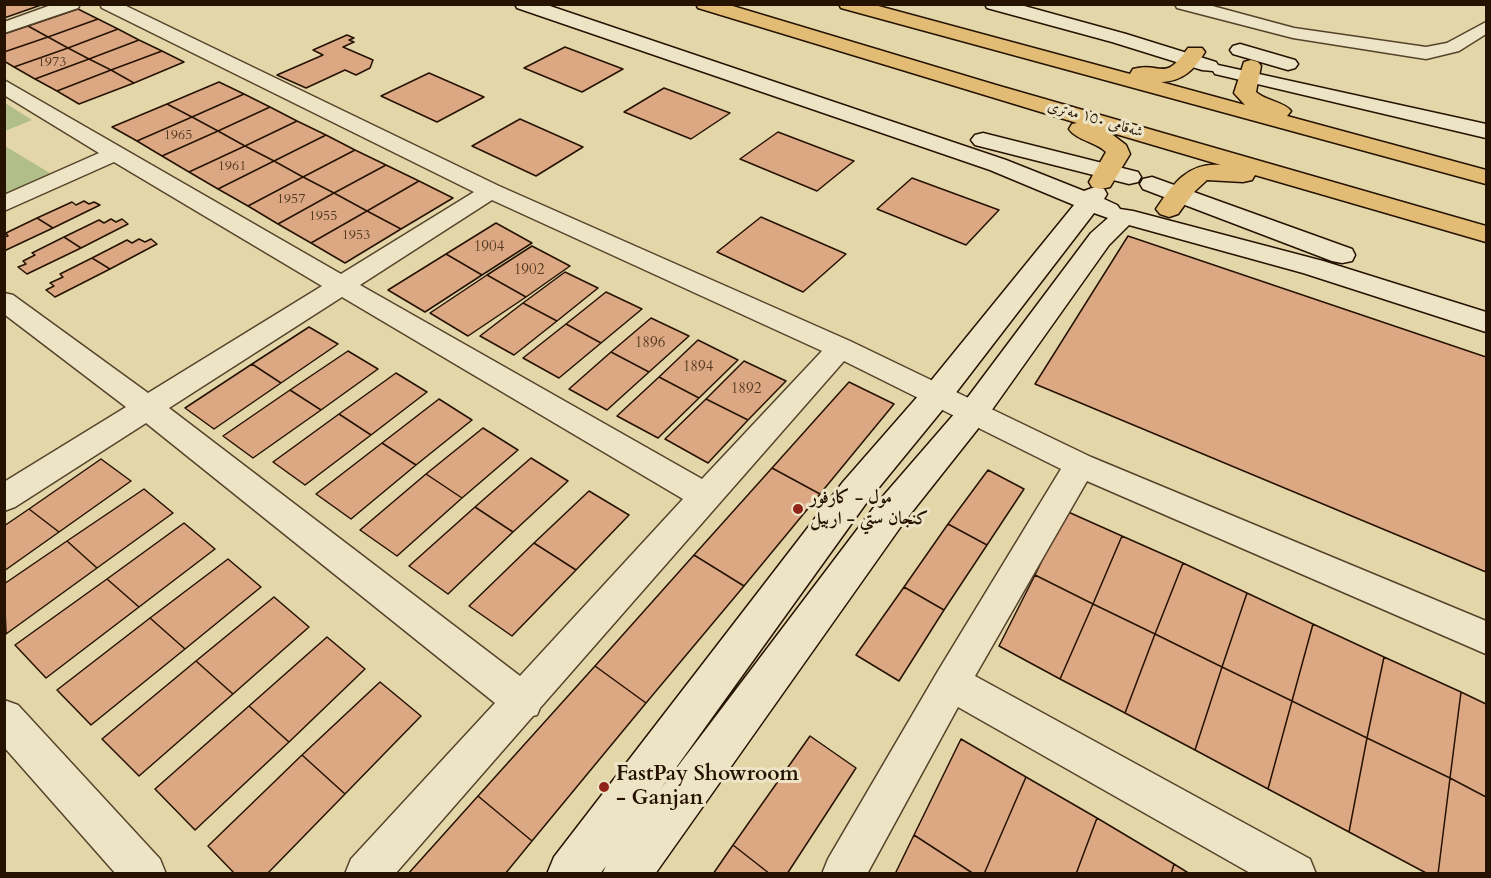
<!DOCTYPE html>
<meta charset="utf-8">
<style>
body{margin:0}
#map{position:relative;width:1491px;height:878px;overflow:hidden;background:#e3d6a8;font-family:Cardo,serif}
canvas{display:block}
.frame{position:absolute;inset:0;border:6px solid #251200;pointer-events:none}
</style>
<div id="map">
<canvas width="1491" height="878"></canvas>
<div class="frame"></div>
</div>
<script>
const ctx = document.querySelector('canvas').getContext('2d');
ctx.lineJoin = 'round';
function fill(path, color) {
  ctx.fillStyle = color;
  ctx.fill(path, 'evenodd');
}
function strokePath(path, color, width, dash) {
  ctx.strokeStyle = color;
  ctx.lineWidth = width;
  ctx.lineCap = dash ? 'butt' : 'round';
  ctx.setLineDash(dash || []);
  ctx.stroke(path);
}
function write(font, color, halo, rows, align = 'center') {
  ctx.font = font + ' Cardo,Amiri,serif';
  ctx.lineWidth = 6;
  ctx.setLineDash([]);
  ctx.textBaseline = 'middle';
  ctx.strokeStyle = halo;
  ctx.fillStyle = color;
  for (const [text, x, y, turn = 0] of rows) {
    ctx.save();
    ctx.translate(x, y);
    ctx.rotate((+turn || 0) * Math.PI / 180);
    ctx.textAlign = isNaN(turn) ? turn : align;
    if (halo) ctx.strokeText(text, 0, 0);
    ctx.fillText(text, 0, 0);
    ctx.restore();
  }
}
const green = new Path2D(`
 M4 103H5L32 120 5 131Z
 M5 146 53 175 5 196Z`);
const building = new Path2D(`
 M4 4H44L4 18Z
 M78 9 98 19 48 37 28 26Z
 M98 19 118 29 68 48 48 37Z
 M28 26 48 37 4 52V34Z
 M118 29 139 40 89 59 68 48Z
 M347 35 354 38 349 40 354 42 343 47 373 60 370 68 356 75 345 70 306 88 277 75 323 55 313 50Z
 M48 37 68 48 14 67 4 61V52Z
 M139 40 162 51 111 70 89 59Z
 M565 47 623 69 582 92 524 68Z
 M68 48 89 59 35 79 14 67Z
 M162 51 184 62 134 83 111 70Z
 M89 59 111 70 57 91 35 79Z
 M111 70 134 83 79 104 57 91Z
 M429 73 484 97 437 122 381 96Z
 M219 82 244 94 192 117 167 104Z
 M664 88 730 113 691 139 624 112Z
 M244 94 270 107 218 131 192 117Z
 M167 104 192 117 137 141 112 127Z
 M270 107 297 121 245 146 218 131Z
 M192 117 218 131 162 156 137 141Z
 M520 119 583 147 536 176 472 146Z
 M297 121 326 135 274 161 245 146Z
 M218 131 245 146 189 172 162 156Z
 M778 132 854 161 817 191 740 159Z
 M326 135 355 150 303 177 274 161Z
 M245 146 274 161 218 189 189 172Z
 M355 150 386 165 334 193 303 177Z
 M274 161 303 177 248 206 218 189Z
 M386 165 419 181 367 211 334 193Z
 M303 177 334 193 278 224 248 206Z
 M912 178 999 210 966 245 877 209Z
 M419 181 453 198 401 229 367 211Z
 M334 193 367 211 311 243 278 224Z
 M84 201 89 204 94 202 100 205 53 228 37 218 72 202 76 205Z
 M367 211 401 229 345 263 311 243Z
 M761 217 846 254 803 292 717 252Z
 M37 218 53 228 4 251V237L8 236 6 233Z
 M111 219 116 222 122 219 128 224 81 248 64 237 99 220 104 223Z
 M496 223 532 243 482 275 446 254Z
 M1128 236 1486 357V572L1035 384Z
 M64 237 81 248 27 274 18 267 26 264 23 261 35 255 32 253Z
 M139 239 145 242 151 239 157 244 110 269 92 258 127 240 132 243Z
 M532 246 570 266 526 297 487 275Z
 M446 254 482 275 425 312 388 290Z
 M92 258 110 269 55 297 46 290 54 286 50 283 63 277 60 274Z
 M565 272 598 288 557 321 523 303Z
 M487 275 526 297 468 336 430 313Z
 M606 292 642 309 601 343 566 324Z
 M523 303 557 321 514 355 480 336Z
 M651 318 689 336 649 372 611 352Z
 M566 324 601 343 559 378 523 358Z
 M309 327 338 344 281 383 252 364Z
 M698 340 738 360 699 398 659 377Z
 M348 351 378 369 321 410 290 390Z
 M611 352 649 372 607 410 569 389Z
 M744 361 786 381 748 420 706 399Z
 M252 364 281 383 214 429 185 408Z
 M396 373 427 392 371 435 339 414Z
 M659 377 699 398 658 438 617 416Z
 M849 382 894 404 820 494 772 468Z
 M290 390 321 410 253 458 223 436Z
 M439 399 472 420 416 465 382 443Z
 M706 399 748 420 708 463 665 439Z
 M339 414 371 435 305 485 273 462Z
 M483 428 518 450 462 498 426 474Z
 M382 443 416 465 351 519 316 494Z
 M531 458 568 481 513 532 475 507Z
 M101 459 131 481 59 532 29 509Z
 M772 468 820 494 744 586 694 555Z
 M988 470 1024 489 987 545 948 524Z
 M426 474 462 498 397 556 360 530Z
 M144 489 173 513 97 568 67 541Z
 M589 491 629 515 576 570 534 543Z
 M475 507 513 532 448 594 409 566Z
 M29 509 59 532 4 571V526Z
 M1066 511 1122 536 1093 604 1035 575Z
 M184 523 215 549 139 607 107 579Z
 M948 524 987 545 944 610 904 587Z
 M1122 536 1183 563 1155 634 1093 604Z
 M67 541 97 568 6 634 4 584Z
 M534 543 576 570 512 636 469 606Z
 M694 555 744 586 646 703 595 666Z
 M228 559 261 587 185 649 150 618Z
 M1183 563 1247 593 1222 667 1155 634Z
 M1035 575 1093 604 1060 679 999 646Z
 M107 579 139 607 46 678 15 645Z
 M904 587 944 610 899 681 856 655Z
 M1247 593 1313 624 1292 701 1222 667Z
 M274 597 309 627 233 694 196 661Z
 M1093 604 1155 634 1125 713 1060 679Z
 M150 618 185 649 91 725 57 690Z
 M1313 624 1384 657 1367 738 1292 701Z
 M1155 634 1222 667 1195 750 1125 713Z
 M327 637 365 669 289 742 249 706Z
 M1384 657 1461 692 1450 778 1367 738Z
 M196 661 233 694 139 776 102 739Z
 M595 666 646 703 532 841 478 796Z
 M1222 667 1292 701 1268 789 1195 750Z
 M380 682 421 716 345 794 302 755Z
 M1461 692 1486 704V797L1450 778Z
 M1292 701 1367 738 1349 832 1268 789Z
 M249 706 289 742 195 830 155 789Z
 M810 736 856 768 787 874H770L733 845Z
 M1367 738 1450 778 1438 874H1428L1349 832Z
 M961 739 1026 777 984 874H974L914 835Z
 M302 755 345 794 267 874H235L208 846Z
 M1026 777 1097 818 1076 874H984Z
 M1450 778 1486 797V874H1438Z
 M478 796 532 841 505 874H408Z
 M1097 818 1174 864 1171 874H1076Z
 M914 835 974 874H895Z
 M733 845 770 874H713Z
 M1174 864 1190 874H1171Z`);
const street = new Path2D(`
 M54 4H80L78 8 4 33V22Z
 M100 4H122L499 186 850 341 1091 457 1486 621V654L1087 481 975 676 1310 859 1316 874H1252L958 707 867 874H822L828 859 938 671 1061 469 844 361 540 708 537 715 533 716 395 874H345L351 859 495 703 146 423 15 507 4 511V482L126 407 4 314V293L13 295 148 393 322 286 114 162 4 211V195L99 153 4 95V80L341 274 474 192 102 8ZM492 200 822 351 702 479 360 285ZM342 297 683 499 520 676 169 408Z
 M1175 4H1205L1294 28 1426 47 1447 43 1486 22V34L1459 51 1426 59 1293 38 1177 8Z
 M4 700 18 705 160 859 166 874H116L4 747Z`);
const secondary = new Path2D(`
 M515 4H544L1006 160 1084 191 1095 187 1104 189 1107 194 1104 199 1117 205 1120 209 1133 211 1323 261 1486 312V332L1303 273 1129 225 1109 245 984 421 904 522 655 874H602L606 866 600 874H547L554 857 843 482 926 387 1074 205 990 170 517 8ZM1094 213 1108 218 1091 233 962 405 878 502 660 790 867 502 948 403Z
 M985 4H1017L1126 34 1216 62 1218 65 1486 124V138L1215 74 1213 71 1202 70 1112 42 987 8Z
 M1240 44 1295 60 1298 64 1295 68 1288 70 1233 54 1230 50 1233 46Z
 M983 133 1138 172 1141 177 1138 182 1129 184 975 145 971 140 975 135Z
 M1152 177 1352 249 1355 255 1352 261 1342 263 1332 261 1143 189 1140 184 1143 179Z`);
const highway = new Path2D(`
 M696 4H726L996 85 1486 226V242L1255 175 1252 180 1243 182 1207 180 1194 192 1178 214 1169 217 1160 214 1156 209C1173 184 1188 162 1221 165L1109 132 1126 145 1130 154 1110 187 1101 189 1092 187 1089 182 1106 152C1096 142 1076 140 1069 129L1072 124 1077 123 698 8Z
 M839 4H871L1130 74 1133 69C1162 61 1163 84 1188 48H1202L1205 52C1194 70 1183 81 1161 82L1245 105 1234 93 1244 62 1251 60 1258 62 1261 66 1256 92C1266 101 1285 102 1291 111L1287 116 1486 170V184L841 8Z`);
const markers = [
 [798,509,6,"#8f2418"],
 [604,787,6,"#8f2418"]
];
const farNumbernames = [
 ["1973",52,63],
 ["1965",178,136],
 ["1961",232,167],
 ["1957",291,200],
 ["1955",323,217],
 ["1953",356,236]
];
const farStreetnames = [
 ["شەقامی ١٥٠ مەتری",1095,120,16]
];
const numberNames = [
 ["1904",489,248],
 ["1902",529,271],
 ["1896",650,344],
 ["1894",698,368],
 ["1892",746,390]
];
const poiNames = [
 ["مول - كارفور",810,499],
 ["كنجان ستي - اربيل",810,520]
];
const nearPoinames = [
 ["FastPay Showroom",616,775],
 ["- Ganjan",616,799]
];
fill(green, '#b2be89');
fill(building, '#dca883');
strokePath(building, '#251200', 1.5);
strokePath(street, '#54432a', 3);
strokePath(secondary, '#251200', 3);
strokePath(highway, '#251200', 3);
fill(street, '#ede4c6');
fill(secondary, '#ede4c6');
fill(highway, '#e2bb74');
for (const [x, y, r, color] of markers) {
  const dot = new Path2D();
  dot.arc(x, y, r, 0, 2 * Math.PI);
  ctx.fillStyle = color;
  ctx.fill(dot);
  strokePath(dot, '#ede4c6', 2);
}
write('14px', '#533821', null, farNumbernames);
write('15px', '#251200', '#ede4c6', farStreetnames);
write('15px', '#533821', null, numberNames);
write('bold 18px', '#251200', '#ede4c6', poiNames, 'left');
write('bold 21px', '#251200', '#ede4c6', nearPoinames, 'left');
</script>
